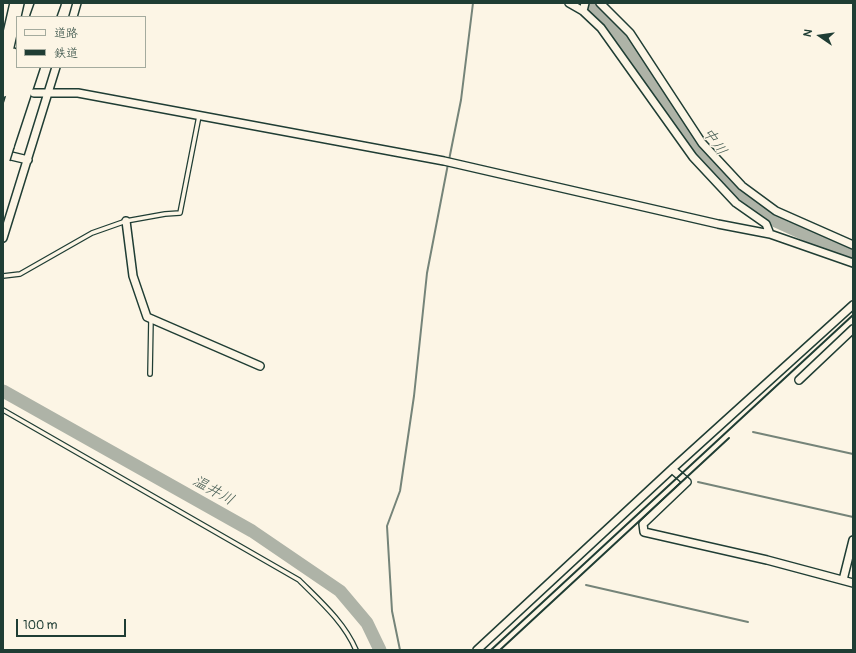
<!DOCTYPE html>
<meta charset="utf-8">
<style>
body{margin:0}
#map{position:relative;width:856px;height:653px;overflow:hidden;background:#fcf5e5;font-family:Pangolin,"Klee One",sans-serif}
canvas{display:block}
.frame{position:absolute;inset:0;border:4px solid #1f3d34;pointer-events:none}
.legend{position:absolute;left:16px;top:16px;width:130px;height:52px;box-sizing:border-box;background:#fcf5e5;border:1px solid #a4ab9e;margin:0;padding:5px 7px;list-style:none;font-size:12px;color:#1f3d34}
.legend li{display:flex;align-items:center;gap:8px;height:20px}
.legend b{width:20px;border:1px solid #a4ab9e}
.north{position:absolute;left:800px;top:16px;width:40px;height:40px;-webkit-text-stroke:3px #fcf5e5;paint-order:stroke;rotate:283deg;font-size:11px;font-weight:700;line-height:16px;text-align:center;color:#1f3d34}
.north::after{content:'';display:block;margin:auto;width:14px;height:18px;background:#1f3d34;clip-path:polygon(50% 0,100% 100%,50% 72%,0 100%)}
.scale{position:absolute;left:16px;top:619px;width:110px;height:18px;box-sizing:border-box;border:2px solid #1f3d34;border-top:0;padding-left:5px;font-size:12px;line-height:14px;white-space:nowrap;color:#1f3d34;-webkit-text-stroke:3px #fcf5e5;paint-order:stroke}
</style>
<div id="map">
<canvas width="856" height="653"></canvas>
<div class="frame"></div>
<ul class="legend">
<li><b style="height:5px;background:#fcf5e5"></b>道路</li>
<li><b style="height:5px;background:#1f3d34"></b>鉄道</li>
</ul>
<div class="north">N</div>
<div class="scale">100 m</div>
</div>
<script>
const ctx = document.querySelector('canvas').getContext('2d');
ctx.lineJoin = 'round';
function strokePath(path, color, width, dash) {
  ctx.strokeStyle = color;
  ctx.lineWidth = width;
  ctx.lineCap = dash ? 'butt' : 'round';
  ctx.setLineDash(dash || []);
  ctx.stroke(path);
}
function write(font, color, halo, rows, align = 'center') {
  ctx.font = font + ' Pangolin,"Klee One",sans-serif';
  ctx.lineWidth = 3;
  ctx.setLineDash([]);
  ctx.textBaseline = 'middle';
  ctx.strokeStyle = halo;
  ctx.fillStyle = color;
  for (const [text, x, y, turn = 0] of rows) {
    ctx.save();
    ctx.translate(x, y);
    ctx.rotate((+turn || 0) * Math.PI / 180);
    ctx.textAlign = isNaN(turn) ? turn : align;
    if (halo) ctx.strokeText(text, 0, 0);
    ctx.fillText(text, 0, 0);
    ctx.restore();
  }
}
const stream = new Path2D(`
 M449 160 461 100 473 3
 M753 432 853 454
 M698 482 853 517
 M586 585 748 622
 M400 650 392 611 387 526 400 491 414 396 427 273 448 164`);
const river = new Path2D(`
 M586 3 604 18 626 45 699 151 717 173 776 221 853 256
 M3 391 252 531 340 591 367 623 380 650`);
const service = new Path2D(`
 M3 276 20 274 92 233 126 221 165 214 180 213 199 116
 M150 374 151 319
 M3 410 299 580C321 602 344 622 356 650`);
const minor = new Path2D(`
 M569 3 583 11 601 28 693 157 736 203 766 224 770 234
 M600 3 630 33 702 143 742 186 776 211 853 245
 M583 11 585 3
 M73 17 77 3
 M34 93H78L444 161 718 224 770 234 853 263
 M3 154 28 160
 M126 221 133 276 147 317 260 366
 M3 238 56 67
 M799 380 853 329
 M672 469 687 482 643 524 644 532 767 560 853 583
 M843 580 853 540
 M477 650 672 469 853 305`);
const motorway = new Path2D(`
 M37 17 42 3
 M49 17 54 3
 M3 64 17 3
 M3 90 13 55
 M3 128 22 67
 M7 146 33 67`);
const rail = new Path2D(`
 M491 650 853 315
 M500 650 729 438`);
const motorwayBridge = new Path2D(`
 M3 159 7 146`);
const waterNames = [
 ["中川",714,142,55],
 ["温井川",213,491,29]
];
strokePath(stream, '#758479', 2);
strokePath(river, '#aeb3a7', 13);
strokePath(service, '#1f3d34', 6);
strokePath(minor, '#1f3d34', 10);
strokePath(motorway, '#1f3d34', 16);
strokePath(service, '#fcf5e5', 3.5);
strokePath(minor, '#fcf5e5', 7);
strokePath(motorway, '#fcf5e5', 13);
strokePath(rail, '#1f3d34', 2);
strokePath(motorwayBridge, '#1f3d34', 16, []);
strokePath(motorwayBridge, '#fcf5e5', 13);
write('italic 15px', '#435a51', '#fcf5e5', waterNames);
</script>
